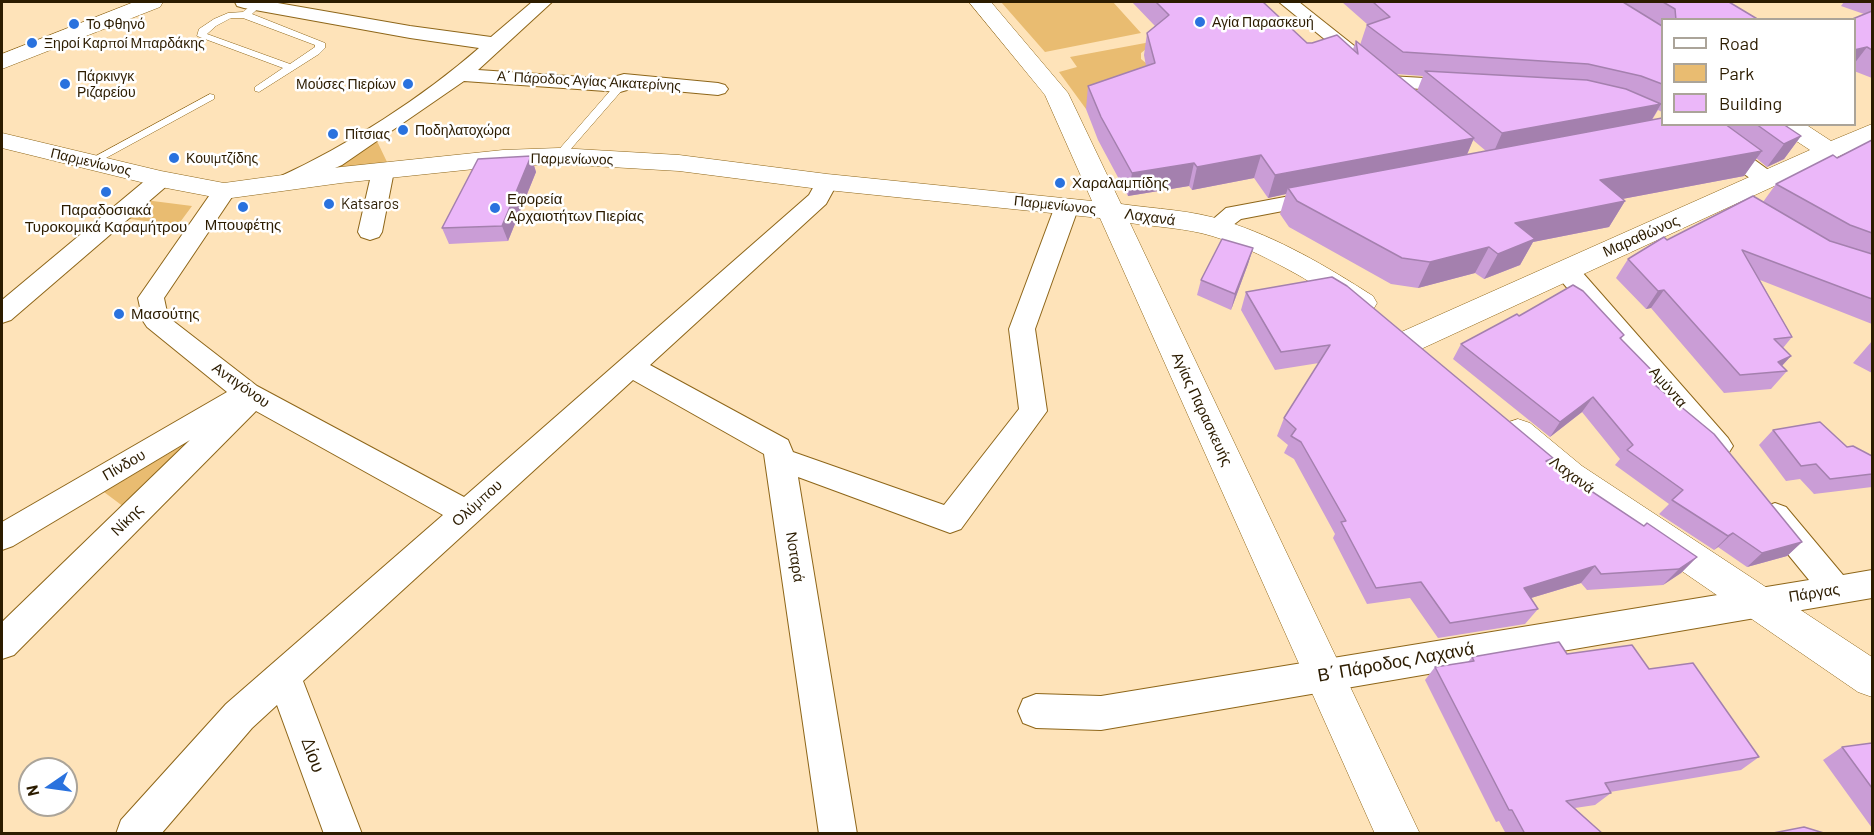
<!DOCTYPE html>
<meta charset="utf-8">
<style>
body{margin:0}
#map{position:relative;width:1874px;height:835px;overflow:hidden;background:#fee3b9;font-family:Barlow,sans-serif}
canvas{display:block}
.frame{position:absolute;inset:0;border:3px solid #2c1c00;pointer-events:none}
.legend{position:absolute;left:1661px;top:18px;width:195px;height:108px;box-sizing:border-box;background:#fff;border:2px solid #aba499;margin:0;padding:8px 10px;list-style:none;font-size:18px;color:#2c1c00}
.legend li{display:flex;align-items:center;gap:12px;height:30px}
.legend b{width:30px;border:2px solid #aba499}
.north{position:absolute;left:18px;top:757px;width:60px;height:60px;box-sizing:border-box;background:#fff;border:2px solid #aba499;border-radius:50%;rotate:257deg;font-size:16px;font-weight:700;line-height:24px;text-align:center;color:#2c1c00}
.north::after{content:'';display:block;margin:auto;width:21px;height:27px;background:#2a72de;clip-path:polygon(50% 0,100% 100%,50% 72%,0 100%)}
</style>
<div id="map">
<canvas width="1874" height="835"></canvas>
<div class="frame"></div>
<ul class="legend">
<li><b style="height:8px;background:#fff"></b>Road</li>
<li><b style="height:16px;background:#e9bc71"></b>Park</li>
<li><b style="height:16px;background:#ebb7f9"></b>Building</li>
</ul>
<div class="north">N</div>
</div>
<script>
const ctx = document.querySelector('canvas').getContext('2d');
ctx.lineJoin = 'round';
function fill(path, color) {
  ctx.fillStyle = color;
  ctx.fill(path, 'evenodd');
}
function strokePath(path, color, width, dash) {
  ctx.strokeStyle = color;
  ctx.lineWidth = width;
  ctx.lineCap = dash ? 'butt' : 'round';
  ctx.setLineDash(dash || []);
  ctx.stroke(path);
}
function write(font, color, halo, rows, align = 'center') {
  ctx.font = font + ' Barlow,sans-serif';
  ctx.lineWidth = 5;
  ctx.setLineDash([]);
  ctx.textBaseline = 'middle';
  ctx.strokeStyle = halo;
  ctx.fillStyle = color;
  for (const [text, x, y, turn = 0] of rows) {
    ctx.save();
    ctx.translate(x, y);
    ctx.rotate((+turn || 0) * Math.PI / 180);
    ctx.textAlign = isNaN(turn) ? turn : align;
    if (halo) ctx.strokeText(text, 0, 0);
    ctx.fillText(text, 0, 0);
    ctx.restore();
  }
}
const green = new Path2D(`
 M1001 2H1113L1141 33 1045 52Z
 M1156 41 1141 53V59L1151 67H1201L1086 109 1059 72 1077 67 1070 57Z
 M376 139 387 162 332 169Z
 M145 200 192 206 178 225 122 218Z
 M195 438 124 507 104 492Z`);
const lane = new Path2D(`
 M255 2 263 4 252 14 325 43V48L319 54 259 92 255 91V87L283 68 197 36 199 29 214 19 228 13 243 12ZM231 18H243L315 45V47L290 64 207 34 216 26Z
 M620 83 625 86 624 88 563 158H555V154L616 84Z
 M210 94 214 95V99L95 164H87L85 162Z`);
const street = new Path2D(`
 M235 2H272L410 26 491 37 532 2H552L478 70 614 79 617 76 624 74 718 83 725 85 728 89 725 93 718 95 630 87 627 90 620 92 464 81 342 165 287 189 279 187 276 182 279 177C347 146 423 97 479 48L410 38 244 8 237 6Z
 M1279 2H1299L1372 60 1369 64H1355Z
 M1389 76 1459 80 1466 82 1469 86 1466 90 1459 92 1382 86 1379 82 1382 78Z
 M1719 138 1727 140 1774 174 1777 179 1774 184 1766 186 1758 184 1711 150 1708 145 1711 140Z
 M383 164 391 166 394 171 382 232 379 237 370 240 361 237 358 232 372 171 375 166Z
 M161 172 169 174 172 179 169 184 11 320 2 323V300L153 174Z
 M827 175 835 177 838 182 826 204 650 365 788 440 793 452 944 505 1019 409 1009 329 1055 206 1059 201 1067 199 1075 201 1079 206 1035 329 1047 411 961 529 950 533 798 477 857 834H819L764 454 633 380 303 681 362 834H324L277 705 252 728 161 834H116L121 820 226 704 443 515 256 411 14 655 2 659V622L190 440 13 546 2 550V522L227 392 147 327 143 321 138 298 216 186 224 184 232 186 236 191 164 298 168 317 257 386 464 497 809 195 819 177Z
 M1322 190 1330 192 1334 197 1330 202 1241 219 1224 232 1216 235 1208 232 1204 227 1226 208Z
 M1566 262 1575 264 1728 438 1733 446 1728 454 1718 457 1708 454 1557 276 1554 270 1557 264Z
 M1775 503 1786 507 1843 575 1872 570V598L1101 730 1036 728 1023 723 1018 711 1023 699 1036 694 1101 696 1809 580 1764 525 1760 516 1764 507Z`);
const secondary = new Path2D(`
 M134 2H163L160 7 2 69V54Z
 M969 2H991L1068 93 1121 204C1155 209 1193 210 1225 221 1279 238 1326 266 1373 296L1377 303 1373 310C1346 318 1322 288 1300 276 1273 261 1243 245 1212 236 1186 228 1156 227 1130 223L1420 834H1375L1100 218 827 190 679 171 559 164 503 166 341 183 224 199 161 187 2 148V133L161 171 224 183 341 167 503 150 559 148 679 155 827 174 1092 201 1045 95Z
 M1775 124H1805L1831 141 1872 124V141L1421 349 1410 352 1399 349 1395 341 1399 333 1810 150 1778 129Z
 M1518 419 1530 423 1582 466 1872 657V697L1858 692 1558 486 1506 441 1501 432 1506 423Z`);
const wall = new Path2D(`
 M1132 2H1270L1264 3 1307 43 1353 49 1356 41 1360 45 1367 24 1342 2H1729L1759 20H1662V112L1658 110 1652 120 1662 124H1783L1801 136 1784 159 1767 167 1756 158 1744 176 1622 199 1625 201 1609 227 1533 242 1520 265 1484 279 1475 273 1418 288 1391 284 1289 227 1280 214 1286 194 1268 198 1254 178 1192 190 1189 186 1128 196 1098 140 1086 109 1088 86 1146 66 1144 55 1147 33 1155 26ZM1396 74 1423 76 1417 91ZM1473 140 1486 151 1467 155Z
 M1844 2H1872V78L1854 71V20L1864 14 1841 6Z
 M1872 140V324L1760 280 1792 337 1783 348 1791 356 1782 366 1787 371 1771 389 1724 393 1651 308 1646 309 1616 278 1628 259 1667 240 1763 202 1776 184 1837 158Z
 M531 156 536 172 508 241 449 244 442 228Z
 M1253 248 1248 264 1231 310 1197 295 1201 280Z
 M1246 292 1549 463 1644 526 1697 557 1681 573 1663 585 1587 590 1581 583 1531 598 1538 609 1525 624 1438 638 1410 598 1367 604 1333 538 1335 534 1294 459 1284 453 1288 445 1277 436 1284 418 1319 363 1275 370 1241 310Z
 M1519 316 1624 335 1621 339 1666 385 1662 390 1802 542 1787 556 1747 567 1718 547 1714 550 1659 514 1669 504 1615 465 1620 459 1582 412 1550 437 1453 359 1461 344Z
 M1872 341V373L1853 363Z
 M1773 430 1847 447 1872 456V487L1814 494 1800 479 1786 481 1759 445Z
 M1567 654 1649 669 1759 757 1741 770 1610 792 1611 793 1595 805 1575 808 1603 834H1506L1499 821 1496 822 1425 680 1435 667 1468 662 1472 657Z
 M1872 743V828L1823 760 1842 747Z`);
const shadedWall = new Path2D(`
 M1867 47 1854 64V50Z
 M1661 104 1648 126 1492 156 1502 133Z
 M1801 136 1784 159 1767 167 1784 144Z
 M1474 138 1464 161 1288 188 1286 194 1268 198 1275 175Z
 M1762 151 1744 176 1585 206 1600 180Z
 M1261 155 1254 178 1192 190 1197 167Z
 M531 156 536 172 508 241 502 226Z
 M1194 163 1189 186 1128 196 1132 173Z
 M1625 201 1609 227 1533 242 1520 265 1484 279 1515 223Z
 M1489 247 1475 273 1418 288 1430 262Z
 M1253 248 1248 264 1231 310 1235 294Z
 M1664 290 1651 308 1646 309 1658 291Z
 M1791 356 1776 372 1778 362Z
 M1593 397 1582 412 1550 437 1560 422Z
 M1733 533 1718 547 1714 550 1728 536Z
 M1802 542 1787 556 1747 567 1762 553Z
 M1697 557 1681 573 1663 585 1679 569Z
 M1595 566 1581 583 1511 604 1524 588Z`);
const building = new Path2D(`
 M1156 2H1263L1307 43H1312L1337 35 1358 54 1356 41 1474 138 1275 175 1261 155 1197 167 1194 163 1132 173 1101 117 1088 86 1155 63 1147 33 1169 15Z
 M1373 2H1623L1662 26V84L1641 76 1588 64 1403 52 1367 25 1390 17Z
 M1663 2H1729L1759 20H1676L1675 9Z
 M1872 11V50L1867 47 1854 50V20H1850Z
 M1425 71 1587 80 1626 89 1661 104 1502 133Z
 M1662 118V124H1725L1762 151 1600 180 1625 201 1515 223 1535 239 1498 254 1489 247 1430 262 1402 258 1297 201 1288 188Z
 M1756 124H1783L1801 136 1784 144Z
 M1872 140V233L1850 225 1776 184 1833 155 1837 158Z
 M531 156 502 226 442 228 478 159Z
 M1753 196 1830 241 1872 254V299L1742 250 1792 337 1774 339 1791 356 1778 362 1787 371 1740 375 1664 290 1658 291 1628 259 1664 237 1667 240Z
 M1222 239 1253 248 1235 294 1201 280Z
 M1332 277 1347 286 1553 458 1546 461 1644 526 1647 523 1697 557 1679 569 1601 574 1595 566 1524 588 1538 609 1450 623 1421 582 1376 588 1341 522 1346 521 1301 442 1291 436 1296 429 1284 418 1330 345 1281 352 1246 292Z
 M1573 285 1583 291 1624 335 1620 338 1666 385 1656 386 1714 434 1802 542 1762 553 1733 533 1728 536 1672 500 1683 490 1627 450 1633 445 1593 397 1560 422 1461 344 1517 314 1519 316Z
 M1820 422 1847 447 1853 446 1872 456V474L1830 479 1816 464 1801 466 1773 430Z
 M1559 642 1567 654 1632 645 1649 669 1693 663 1759 757 1605 783 1611 793 1566 801 1603 834H1525L1512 810H1509L1435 667 1474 661 1472 657Z
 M1872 743V788L1842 747Z
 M1804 827 1827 834H1768Z`);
const markers = [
 [1200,22,6,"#2a72de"],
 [74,24,6,"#2a72de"],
 [32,43,6,"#2a72de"],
 [65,84,6,"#2a72de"],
 [408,84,6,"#2a72de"],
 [403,130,6,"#2a72de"],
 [333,134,6,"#2a72de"],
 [174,158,6,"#2a72de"],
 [1060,183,6,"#2a72de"],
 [106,192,6,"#2a72de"],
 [329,204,6,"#2a72de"],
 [243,207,6,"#2a72de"],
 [495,208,6,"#2a72de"],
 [119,314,6,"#2a72de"]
];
const farPoinames = [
 ["Αγία Παρασκευή",1212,22],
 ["Το Φθηνό",86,24],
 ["Ξηροί Καρποί Μπαρδάκης",44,43],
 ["Πάρκινγκ",77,76],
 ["Ριζαρείου",77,92],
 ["Μούσες Πιερίων",396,84,"right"],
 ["Ποδηλατοχώρα",415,130],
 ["Πίτσιας",345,134],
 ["Κουιμτζίδης",186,158]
];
const farStreetnames = [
 ["Α΄ Πάροδος Αγίας Αικατερίνης",589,81,3],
 ["Παρμενίωνος",572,159,1],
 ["Παρμενίωνος",91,162,13],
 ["Παρμενίωνος",1055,205,6]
];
const poiNames = [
 ["Χαραλαμπίδης",1072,183],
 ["Εφορεία",507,199],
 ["Αρχαιοτήτων Πιερίας",507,216],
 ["Katsaros",341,204],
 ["Παραδοσιακά",106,210,"center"],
 ["Τυροκομικά Καραμήτρου",106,227,"center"],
 ["Μπουφέτης",243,225,"center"],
 ["Μασούτης",131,314]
];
const streetNames = [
 ["Λαχανά",1150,217,8],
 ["Μαραθώνος",1641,236,-24],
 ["Αντιγόνου",241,385,35],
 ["Αμύντα",1668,387,49],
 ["Αγίας Παρασκευής",1202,409,65],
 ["Πίνδου",124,465,-30],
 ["Λαχανά",1572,475,37],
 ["Ολύμπου",477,503,-42],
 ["Νίκης",127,520,-45],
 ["Νοταρά",795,557,81],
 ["Πάργας",1814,593,-9]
];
const nearStreetnames = [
 ["Β΄ Πάροδος Λαχανά",1396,662,-10],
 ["Δίου",313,755,70]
];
fill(green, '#e9bc71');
strokePath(lane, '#8e6619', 1);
strokePath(street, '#8e6619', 2);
strokePath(secondary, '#8e6619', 1);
fill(lane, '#fff');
fill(street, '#fff');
fill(secondary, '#fff');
fill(wall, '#ca9dd6');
fill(shadedWall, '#a480ae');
fill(building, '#ebb7f9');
strokePath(building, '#a480ae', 1.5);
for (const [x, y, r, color] of markers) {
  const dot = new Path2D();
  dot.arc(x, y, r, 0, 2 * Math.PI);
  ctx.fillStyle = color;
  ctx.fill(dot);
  strokePath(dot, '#fff', 2);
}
write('14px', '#2c1c00', '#fff', farPoinames, 'left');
write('14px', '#2c1c00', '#fff', farStreetnames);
write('15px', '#2c1c00', '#fff', poiNames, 'left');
write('15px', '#2c1c00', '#fff', streetNames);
write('18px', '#2c1c00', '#fff', nearStreetnames);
</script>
